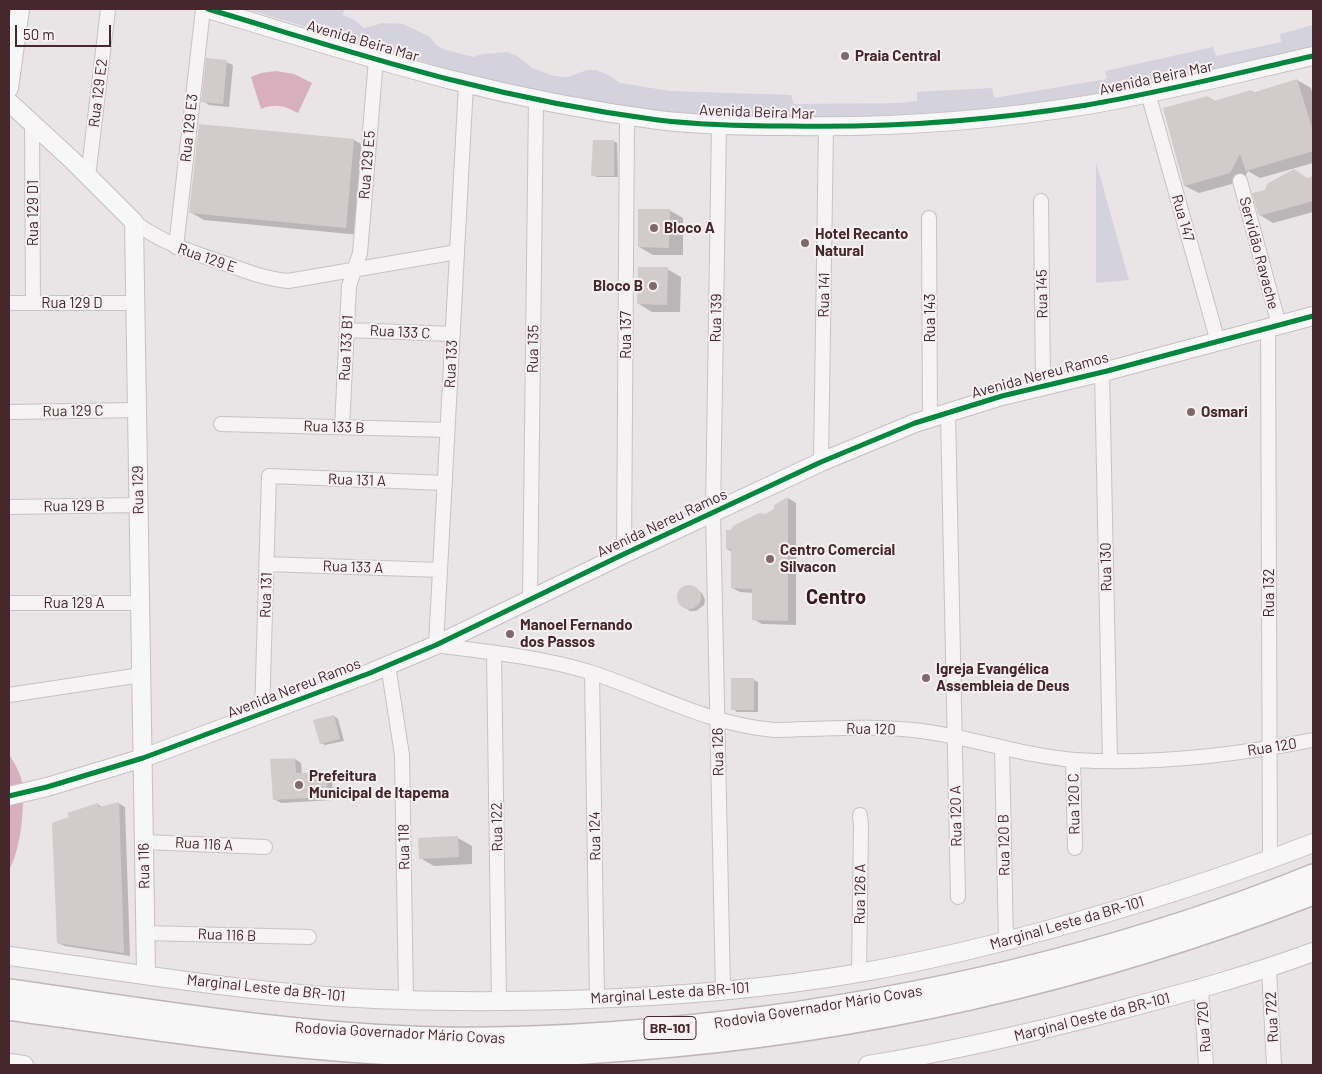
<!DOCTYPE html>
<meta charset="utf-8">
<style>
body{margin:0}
#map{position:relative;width:1322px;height:1074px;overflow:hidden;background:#e9e4e5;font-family:Barlow,sans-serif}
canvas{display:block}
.frame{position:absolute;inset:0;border:10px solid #46272d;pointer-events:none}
.scale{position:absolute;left:15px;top:25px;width:96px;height:22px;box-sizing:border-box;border:2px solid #46272d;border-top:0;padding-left:6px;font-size:15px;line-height:18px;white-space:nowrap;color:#46272d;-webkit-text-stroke:4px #f8f1f3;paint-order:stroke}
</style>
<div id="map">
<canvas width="1322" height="1074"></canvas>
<div class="frame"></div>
<div class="scale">50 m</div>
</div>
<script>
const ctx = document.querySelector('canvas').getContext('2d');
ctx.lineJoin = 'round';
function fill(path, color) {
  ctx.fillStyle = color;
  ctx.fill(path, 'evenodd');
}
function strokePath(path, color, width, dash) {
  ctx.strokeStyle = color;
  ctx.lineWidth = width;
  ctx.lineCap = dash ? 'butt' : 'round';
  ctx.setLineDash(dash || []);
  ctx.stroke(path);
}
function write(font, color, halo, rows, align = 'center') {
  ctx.font = font + ' Barlow,sans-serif';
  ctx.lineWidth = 4;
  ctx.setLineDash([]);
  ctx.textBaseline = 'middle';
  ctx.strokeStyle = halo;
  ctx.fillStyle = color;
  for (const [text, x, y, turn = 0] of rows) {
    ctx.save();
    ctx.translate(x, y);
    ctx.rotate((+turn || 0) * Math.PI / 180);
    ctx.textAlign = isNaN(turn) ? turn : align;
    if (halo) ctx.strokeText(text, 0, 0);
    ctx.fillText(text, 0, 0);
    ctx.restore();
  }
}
const green = new Path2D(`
 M246 9H335L339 11 342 9 344 10 343 15 354 20 364 28 383 23 403 24 430 37 436 45 446 50 473 57 482 54 507 52 517 56 532 68 554 76 568 77 587 70H596L608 75 620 83 670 91 791 95 794 104 899 103 917 101V92L992 88 994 98 1107 79 1105 71 1213 47 1216 56 1281 42 1280 34 1313 25V50L1107 94 964 115 840 120 700 117 633 108 531 90 465 74Z
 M1096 162 1129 280 1096 283Z`);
const water = new Path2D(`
 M276 71 294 74 312 83 298 113C285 106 275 103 261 109L251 77 261 73Z
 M9 755C14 762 21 774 22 783 25 807 21 849 9 870Z`);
const shadow = new Path2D(`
 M226 62 233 65 229 107 209 105 203 101Z
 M1297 80 1311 88 1313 97V163L1260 178 1248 171 1243 181 1199 193 1185 186 1208 97 1217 102 1251 91 1255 93Z
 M354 140 368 148 360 235 204 220 190 212Z
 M613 141 617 143 618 177H597L593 175Z
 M1294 171 1308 179 1313 177V212L1273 223 1260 215 1266 191Z
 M669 210 683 218V255H653L639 247Z
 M667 269 681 277 680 312H652L639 304Z
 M788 498 796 503V625L762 624 753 619 754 593 740 592 732 588V552L727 549 732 531 776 510Z
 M690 586 702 593 705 600 704 605 696 611H690L679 603 678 595 683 588Z
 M754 680 758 682V712H737L733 709Z
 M334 716 338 719 344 741 325 745 321 743Z
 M295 759 301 763 302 774 325 773 332 777 333 800 281 803 274 799Z
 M118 803 125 807 130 956 65 946 58 943 98 804 103 808Z
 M458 838 472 846V864L434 866 420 858Z`);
const building = new Path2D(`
 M206 58 227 60 223 104 201 102Z
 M1297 79 1313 131V151L1246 171 1240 154 1230 173 1184 186 1163 108 1208 96 1214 101 1251 90 1252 93Z
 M199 124 354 139 346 228 189 213Z
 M593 140H614V176H591Z
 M1294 169 1307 178 1313 176V201L1259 216 1252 193 1265 190 1267 184Z
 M638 209H670L669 248 638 247Z
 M638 267H668L667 305 637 304Z
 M788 497V621L752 620V589L731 588V549H726V530H731L733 526 759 513 765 514 774 509V505Z
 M677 597a12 12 0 1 1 24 0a12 12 0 1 1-24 0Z
 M731 678H754V710H731Z
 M334 715 340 739 320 744 313 720Z
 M295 758 296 773 326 772 327 797 273 800 270 759Z
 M119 802 124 953 57 943 52 823 69 817 67 813 98 803 99 807Z
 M458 836 459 857 419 859 418 838Z`);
const minor = new Path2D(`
 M466 84 436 645C488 652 543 657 593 673 653 693 711 725 774 730 824 729 873 725 922 731 974 738 1023 756 1075 760 1154 765 1236 755 1313 740
 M1148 93 1218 342
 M32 123 33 303
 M719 125 713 512 723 991
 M88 177 108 9
 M1240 181 1279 325
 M1041 201 1043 386
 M929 218 930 419
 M134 222C164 244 194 253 229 265 248 272 267 279 288 281L457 252
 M176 247 203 9
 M9 303H135
 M1268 327 1270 859
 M347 330 453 334
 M1102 372 1110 761
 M9 412 137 410
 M948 413 958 897
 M221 424 447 430
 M342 427 349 286 360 253 376 59
 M821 462 826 127
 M9 507 139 505
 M624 554 627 115
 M266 564 440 570
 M530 600 536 98
 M9 603H140
 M494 653 499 1002
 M388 665 402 755 406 1000
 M592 673 597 999
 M9 695 141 675
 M262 714 269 476 445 483
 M1002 748 1006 942
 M1073 760 1075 848
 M144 842 265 847
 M145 933 309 937
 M1269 968 1274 1065
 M859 973 861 826 860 815
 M1201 989 1206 1065`);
const major = new Path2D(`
 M208 9C289 33 370 59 452 80 519 97 590 111 658 120 701 125 745 126 788 126 888 128 988 121 1087 105 1163 92 1238 73 1313 56
 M9 88 20 9
 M9 102 72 160 134 222 146 974
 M9 796 47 787 143 758 370 673 436 645 624 554 821 462 915 423 1002 396 1107 371 1313 316
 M9 956C114 970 220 988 326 996 406 1002 487 1002 566 1000 664 997 762 990 859 973 933 960 1006 942 1079 921 1158 898 1236 873 1313 843
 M9 1063 24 1065
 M868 1065C954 1051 1039 1031 1124 1009 1188 992 1251 975 1313 952`);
const highway = new Path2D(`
 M9 990C152 1010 295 1035 440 1038 549 1040 658 1031 766 1017 953 991 1138 946 1313 875
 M9 1009C152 1029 295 1052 440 1056 502 1058 564 1055 626 1050 861 1033 1094 979 1313 894`);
const cycleway = new Path2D(`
 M208 9C289 33 370 59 452 80 519 97 590 111 658 120 701 125 745 126 788 126 888 128 988 121 1087 105 1163 92 1238 73 1313 56
 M9 796 47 787 143 758 370 673 436 645 624 554 821 462 915 423 1002 396 1107 371 1313 316`);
const markers = [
 [845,56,5,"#7f696d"],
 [654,228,5,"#7f696d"],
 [805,243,5,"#7f696d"],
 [653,286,5,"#7f696d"],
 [1191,412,5,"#7f696d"],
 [770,559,5,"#7f696d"],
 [510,634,5,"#7f696d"],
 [926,678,5,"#7f696d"],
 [299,785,5,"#7f696d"]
];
const shields = [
 [670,1028,52]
];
const shieldNames = [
 ["BR-101",670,1028]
];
const streetNames = [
 ["Avenida Beira Mar",363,41,16],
 ["Avenida Beira Mar",1156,78,-12],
 ["Rua 129 E2",98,93,-83],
 ["Avenida Beira Mar",757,112,2],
 ["Rua 129 E3",189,128,-84],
 ["Rua 129 E5",367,165,-85],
 ["Rua 129 D1",33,213,-90],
 ["Rua 147",1183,218,74],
 ["Servidão Ravache",1259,253,75],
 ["Rua 129 E",207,258,19],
 ["Rua 145",1042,294,-91],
 ["Rua 141",824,295,-89],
 ["Rua 129 D",72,303],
 ["Rua 139",716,318,-89],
 ["Rua 143",930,318,-90],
 ["Rua 133 C",400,332,3],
 ["Rua 137",626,335,-90],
 ["Rua 133 B1",346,348,-87],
 ["Rua 135",533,349,-89],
 ["Rua 133",451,364,-87],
 ["Avenida Nereu Ramos",1040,375,-15],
 ["Rua 129 C",73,411,-1],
 ["Rua 133 B",334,427,2],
 ["Rua 131 A",357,480,2],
 ["Rua 129",138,490,-91],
 ["Rua 129 B",74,506,-1],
 ["Avenida Nereu Ramos",662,523,-25],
 ["Rua 133 A",353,567,2],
 ["Rua 130",1106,567,-91],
 ["Rua 132",1269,593,-90],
 ["Rua 131",266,595,-88],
 ["Rua 129 A",74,603],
 ["Avenida Nereu Ramos",294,688,-21],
 ["Rua 120",871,729,1],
 ["Rua 120",1272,747,-9],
 ["Rua 126",718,752,-91],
 ["Rua 120 C",1074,804,-91],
 ["Rua 120 A",956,816,-91],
 ["Rua 122",497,827,-91],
 ["Rua 124",595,836,-91],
 ["Rua 116 A",204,844,3],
 ["Rua 120 B",1004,845,-91],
 ["Rua 118",404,847,-91],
 ["Rua 116",144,866,-91],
 ["Rua 126 A",860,894,-89],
 ["Marginal Leste da BR-101",1067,923,-16],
 ["Rua 116 B",227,935,2],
 ["Marginal Leste da BR-101",266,988,6],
 ["Marginal Leste da BR-101",670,993,-4],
 ["Rodovia Governador Mário Covas",818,1007,-9],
 ["Marginal Oeste da BR-101",1092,1017,-14],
 ["Rua 722",1272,1017,-93],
 ["Rua 720",1204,1027,-94],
 ["Rodovia Governador Mário Covas",400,1033,3]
];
const poiNames = [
 ["Praia Central",855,56],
 ["Bloco A",664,228],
 ["Hotel Recanto",815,234],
 ["Natural",815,251],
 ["Bloco B",643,286,"right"],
 ["Osmari",1201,412],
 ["Centro Comercial",780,550],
 ["Silvacon",780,567],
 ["Manoel Fernando",520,625],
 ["dos Passos",520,642],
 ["Igreja Evangélica",936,669],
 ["Assembleia de Deus",936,686],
 ["Prefeitura",309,776],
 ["Municipal de Itapema",309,793]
];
const districtNames = [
 ["Centro",836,597]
];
fill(green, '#d3d2dd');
fill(water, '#d8afbc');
fill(shadow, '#0003');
fill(building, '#d1cbcc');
strokePath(minor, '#c7c2c3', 16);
strokePath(major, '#c7bfc2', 20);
strokePath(highway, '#beb6b8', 24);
strokePath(minor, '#f6f3f4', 14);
strokePath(major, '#f7f7f7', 18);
strokePath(highway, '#f7f7f7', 21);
strokePath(cycleway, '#00873e', 5);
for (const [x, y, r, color] of markers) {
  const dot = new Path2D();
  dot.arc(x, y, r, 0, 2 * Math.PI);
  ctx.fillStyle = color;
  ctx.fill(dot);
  strokePath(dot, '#f8f1f3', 2);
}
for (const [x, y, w] of shields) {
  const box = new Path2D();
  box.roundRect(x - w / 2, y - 11.5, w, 23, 4);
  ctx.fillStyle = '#f8f1f3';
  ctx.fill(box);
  strokePath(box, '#46272d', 1);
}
write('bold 14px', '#46272d', null, shieldNames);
write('15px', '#46272d', '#f8f1f3', streetNames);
write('bold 15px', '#46272d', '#f8f1f3', poiNames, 'left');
write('bold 20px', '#361a1f', '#f8f1f3', districtNames);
</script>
